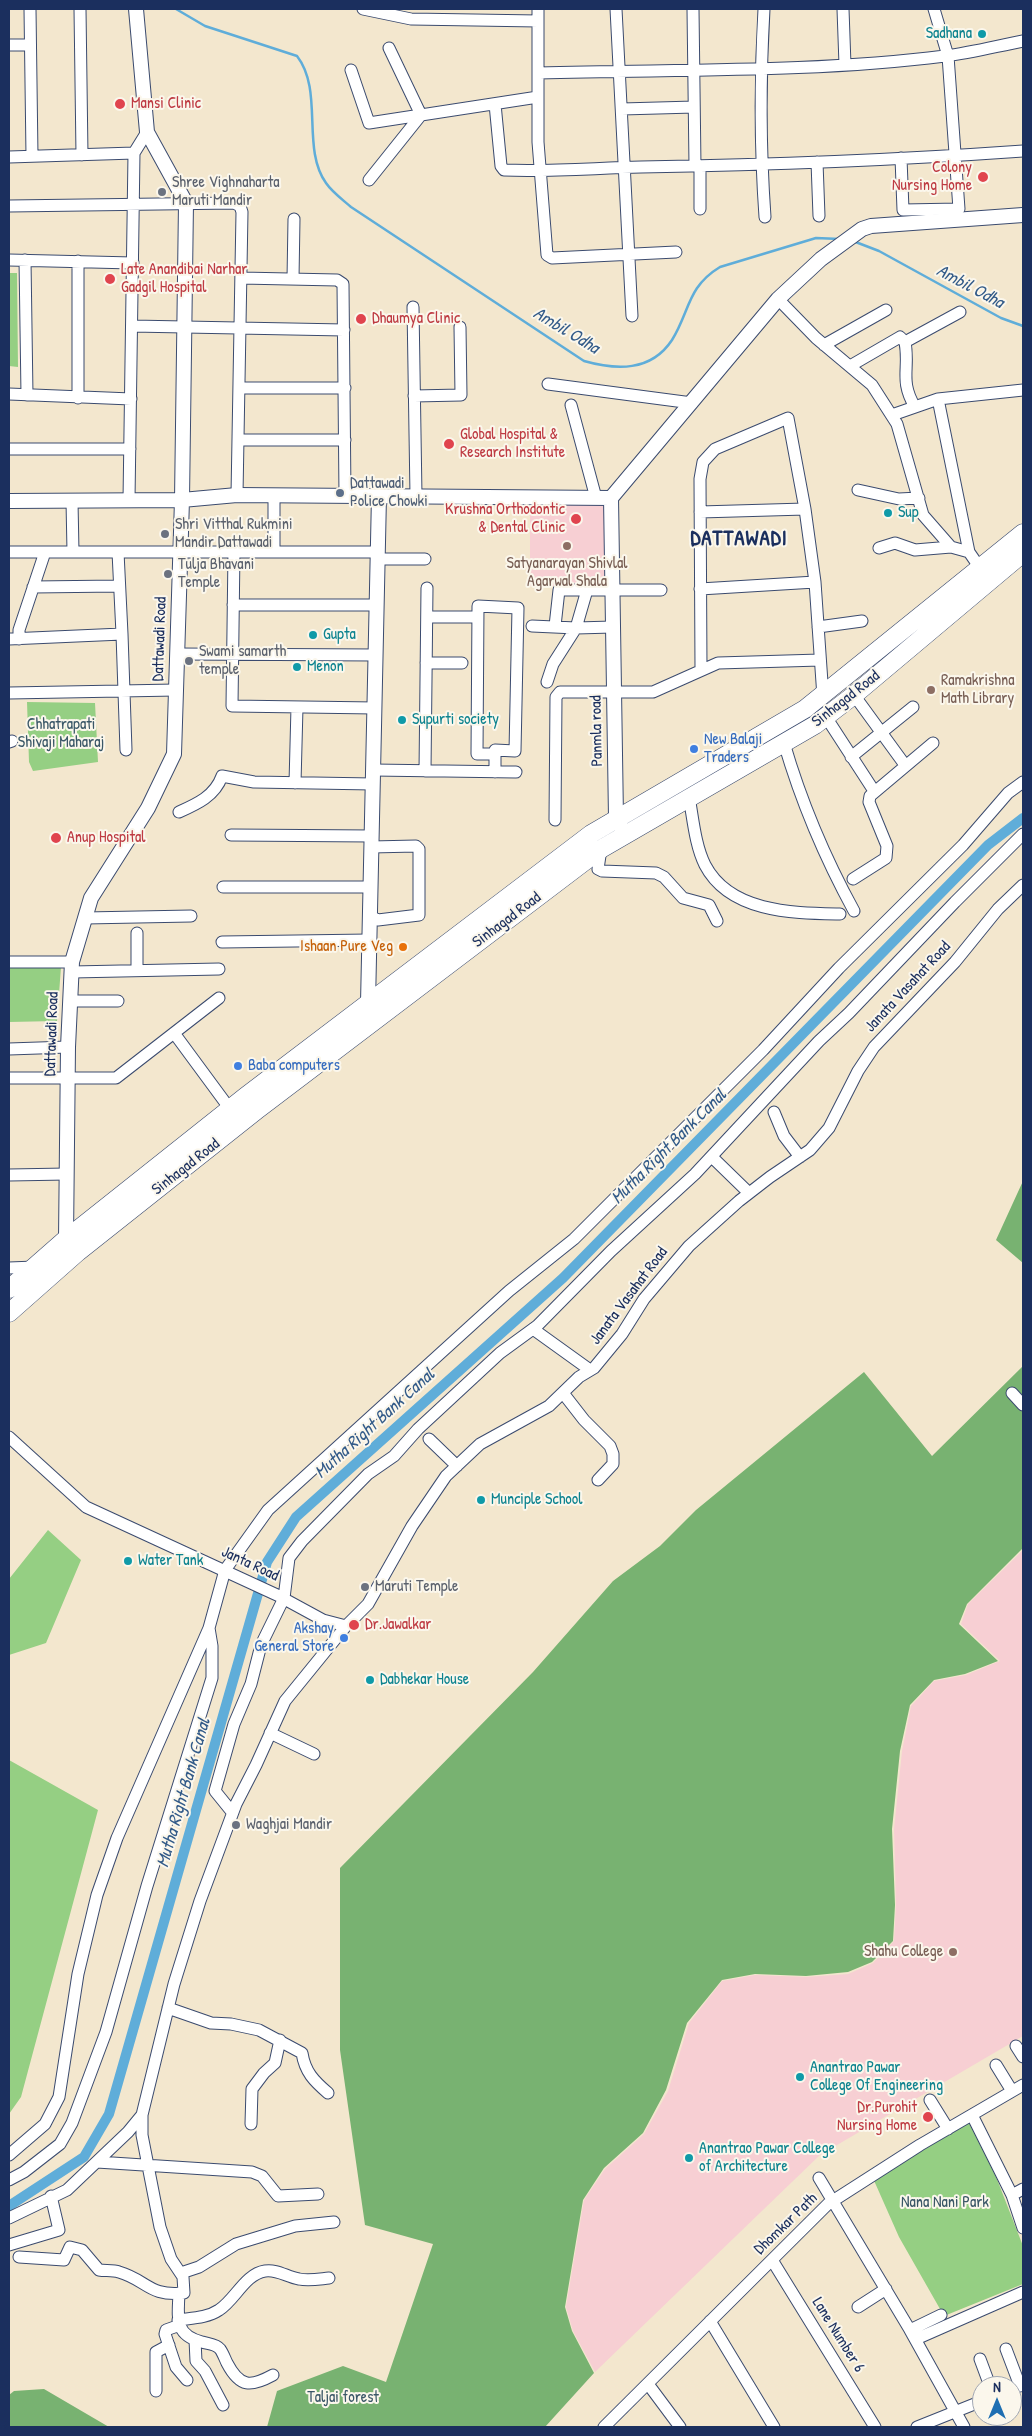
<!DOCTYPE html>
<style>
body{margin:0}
#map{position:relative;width:1032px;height:2436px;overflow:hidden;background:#f3e7ce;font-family:"Patrick Hand",sans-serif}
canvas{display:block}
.frame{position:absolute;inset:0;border:10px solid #1b2f5e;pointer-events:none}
.north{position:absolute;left:972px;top:2376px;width:50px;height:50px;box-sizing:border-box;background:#fbf7ec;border:1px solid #a1a7b3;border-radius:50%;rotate:0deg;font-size:14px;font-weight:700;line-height:20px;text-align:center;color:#1b2f5e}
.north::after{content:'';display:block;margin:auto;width:18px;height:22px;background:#1f6fb2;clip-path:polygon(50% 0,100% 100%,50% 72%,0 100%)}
</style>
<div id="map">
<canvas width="1032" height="2436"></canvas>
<div class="frame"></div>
<div class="north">N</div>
</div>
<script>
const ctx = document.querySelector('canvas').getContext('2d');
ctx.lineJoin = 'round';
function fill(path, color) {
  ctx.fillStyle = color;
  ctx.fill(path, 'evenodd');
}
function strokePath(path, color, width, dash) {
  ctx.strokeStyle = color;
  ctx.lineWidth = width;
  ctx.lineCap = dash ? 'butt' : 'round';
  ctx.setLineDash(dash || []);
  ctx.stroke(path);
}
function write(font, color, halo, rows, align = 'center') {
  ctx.font = font + ' "Patrick Hand",sans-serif';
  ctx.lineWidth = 4;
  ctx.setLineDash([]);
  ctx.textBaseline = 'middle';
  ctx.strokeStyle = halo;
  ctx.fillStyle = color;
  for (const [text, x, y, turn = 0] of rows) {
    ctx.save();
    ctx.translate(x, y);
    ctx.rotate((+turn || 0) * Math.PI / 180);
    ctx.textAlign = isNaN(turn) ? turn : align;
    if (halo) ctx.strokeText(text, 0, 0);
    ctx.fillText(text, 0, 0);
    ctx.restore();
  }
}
const built = new Path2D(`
 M530 505H604V586H530Z
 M1023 1550V2036L820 2155 595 2372 573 2331 566 2307 584 2200 605 2169 644 2134 668 2091 689 2023 722 1981 755 1975 806 1977 848 1974 873 1963 894 1941 896 1905 894 1829 902 1751 911 1706 934 1681 966 1675 1000 1661 961 1624 968 1604Z`);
const green = new Path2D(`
 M9 273H17L18 367 9 366Z
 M27 702 95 703 98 762 33 771 29 762Z
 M61 967 57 1021 9 1022V968Z
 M48 1530 81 1560 46 1643 9 1655V1579Z
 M9 1760 98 1810 21 2097 9 2114Z
 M972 2115 1023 2246V2284L944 2316 899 2237 872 2176Z`);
const forest = new Path2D(`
 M1023 1181V1263L996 1240Z
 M1023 1366V1548L967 1604 959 1624 998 1661 965 1674 934 1680 910 1705 900 1751 892 1829 895 1905 893 1941 872 1962 848 1972 806 1976 755 1974 722 1980 687 2023 666 2090 643 2133 604 2168 583 2200 565 2307 572 2331 594 2373 545 2427H267L277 2391 343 2366 386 2382 433 2244 365 2225 340 2050V1868L533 1672 613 1581 660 1546 696 1510 864 1372 932 1456Z
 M44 2389 109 2427H9V2395L14 2391Z`);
const stream = new Path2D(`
 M176 9 205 26 297 56C324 91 301 148 326 183 332 192 343 200 351 207L584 361C616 370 651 372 672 340 690 311 687 287 720 267L816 238 840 239
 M853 241 879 251 1001 318 1023 326`);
const canal = new Path2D(`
 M9 2206 84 2157 109 2114 267 1562 296 1517 563 1278 988 845 1023 818`);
const minor = new Path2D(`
 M30 9 32 156
 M80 9 82 155
 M363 9 411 19 538 21
 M538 9V142L547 255 552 258 676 252
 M616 9 632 316
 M693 9 695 166
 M764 9C760 78 760 147 765 217
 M843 9 845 65
 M9 45H30
 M351 70 369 123 538 97
 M539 73C674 69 810 73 945 56 971 53 997 46 1023 41
 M495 104 501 166 504 170C550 172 595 168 641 167 768 165 896 160 1023 151
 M622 109 694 107
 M9 157 134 153
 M901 158 903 210 959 209 948 56 934 9
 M817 162 819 216
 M700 166V209
 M369 180 421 115 389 48
 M9 206 234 203 240 206 242 212 237 495
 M9 260 133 263
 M25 260 27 395
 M241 278 337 280 343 284 345 496
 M293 279 294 219
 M778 299 816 338 872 385 897 424 923 515 951 547 969 552
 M413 307 416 496
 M132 326 344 330
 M824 345 886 310
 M850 366 900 337 905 342
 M548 384 692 403
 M239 388H345
 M9 394 131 399
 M414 396 461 395 460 327
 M78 398V261
 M938 399 969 552 980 568
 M571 405 596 498
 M915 407C899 380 910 369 905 342L960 312
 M892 415 938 399 1023 390
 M238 440H345
 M9 449H130
 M858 490 899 499 919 498
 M129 500 134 153 147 132
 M72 501 73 552
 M700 512 805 509
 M879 548 895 543 915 550 951 547
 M234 551 232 706 375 708
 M9 552H378
 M274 552V495
 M378 559H425
 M33 587 118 586
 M700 589 815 582
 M587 590 576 628 613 627
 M233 605H377
 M427 617H474
 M532 626 576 628 553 664 547 682
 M555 626 559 590H661
 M818 627 862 621
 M122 634 126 750
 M9 639 122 634 118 552
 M19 639V630L45 552
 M177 654 376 655
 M426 663H462
 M701 669 700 479 703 462 715 449 788 418 805 509 815 582 823 697
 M9 693 176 690
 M854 695 905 765
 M826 717 874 791
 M9 742 12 741
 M784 743C801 801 825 858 854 911
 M495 754H477L478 606 518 608 515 751 495 750V772
 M851 757 913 707
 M373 770 516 772
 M425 771 427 588
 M295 783 297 707
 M689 797C693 818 695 845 705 865 730 913 794 913 840 914
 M179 812C197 804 215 796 222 776L254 782 373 784
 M555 820 556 697 560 692H653L718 663 820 660
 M231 835 372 836
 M601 849 598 869 602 871 656 873 664 877 683 898 709 905 717 921
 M853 879 886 858 887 846 869 802 870 796 933 743
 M223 887H370
 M370 916 378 920 419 915V849L416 846 371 847
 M85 918 191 916
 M222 942 369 940
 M9 962H72
 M137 970V933
 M72 972 219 969
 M70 1001H118
 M174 1033 230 1109
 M9 1049 68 1047
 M9 1078H116L219 998
 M774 1112 784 1136 800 1157
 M712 1157 749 1193
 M9 1175 67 1174
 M9 1268 35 1267
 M533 1329 590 1370
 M563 1393 584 1420 610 1446 613 1454V1464L598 1480
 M1012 1393 1023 1405
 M9 1437 86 1507 277 1595 323 1620 346 1626
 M429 1439 457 1466
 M270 1733 314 1754
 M232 1812 215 1791 234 1724 251 1684 261 1645 284 1598 289 1558 302 1541 368 1474 394 1456 418 1429 500 1353 537 1326 611 1251 695 1174 819 1041 849 1013 955 902 1023 834
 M168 2008 211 2023 231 2024 259 2030 302 2053C305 2072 314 2081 328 2093
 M1016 2046 1023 2057
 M996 2065 1012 2091
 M930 2100 948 2129
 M972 2115 1012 2195 1023 2228
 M251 2124 252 2089 264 2073 275 2063 280 2040
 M9 2155 45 2124 59 2097 78 1974 97 1895 117 1838 209 1628 225 1570 268 1510 509 1291 574 1239 763 1050 839 968 963 845 1008 793 1023 782
 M97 2162 252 2172 262 2176 278 2196 318 2194
 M819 2178 910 2330 964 2427
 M9 2180 24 2172 60 2144 72 2123 106 2032 147 1886 212 1678V1646L209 1628
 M1012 2195 1023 2189
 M9 2218 67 2190 128 2132 142 2115
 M9 2245 59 2230 51 2196
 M19 2257 64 2260 70 2247 82 2250 99 2270C105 2271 113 2270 119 2272 147 2280 149 2297 184 2293L183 2277 171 2259 160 2227 142 2135V2115L174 1984 200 1901 236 1804 256 1765 285 1701 346 1626 368 1604 412 1526 446 1476 480 1444 549 1406 579 1377 594 1368 622 1334 644 1299 689 1246 739 1201 770 1177 810 1150 829 1128 858 1071 874 1047 955 962 998 909 1023 885
 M772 2260 875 2427
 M181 2273 199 2267 236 2244 295 2226 334 2222
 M179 2293C178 2318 174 2335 202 2342 208 2344 216 2344 220 2349 223 2353 225 2359 227 2363 240 2388 251 2387 273 2375
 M858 2307 886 2289
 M178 2320C192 2318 207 2318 219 2310 235 2300 245 2274 265 2271 277 2269 287 2277 299 2279 309 2281 319 2279 329 2278
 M710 2321 774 2427
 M180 2325 166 2330 165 2334 176 2367 187 2380
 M910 2330 941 2315
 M916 2339 1023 2292
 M195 2340 196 2361 205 2371 223 2405
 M1006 2349 1020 2386
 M980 2359 990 2386
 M648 2384 680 2427
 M156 2391V2352L169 2345
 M604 2427 828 2204 920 2145 1023 2085
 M917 2427 982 2401`);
const tertiary = new Path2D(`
 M9 501 182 500 237 495 611 498
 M621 827 616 818 611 498 778 299 821 259 862 229 871 226 1023 215
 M368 1003 379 496
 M71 1244 66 1239 68 1047 72 962 91 898 148 808 174 754 182 500 186 203 147 132 136 9`);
const primary = new Path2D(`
 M9 1289 66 1239 246 1096 591 834 805 709 1023 533
 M9 1313 78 1252 257 1110 601 849 815 725 854 695 1023 553`);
const markers = [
 [982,34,5,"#0f9aa8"],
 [120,104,6,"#e0444e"],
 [983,177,6,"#e0444e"],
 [162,192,5,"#6b7280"],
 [110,279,6,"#e0444e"],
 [361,319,6,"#e0444e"],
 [449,444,6,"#e0444e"],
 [340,493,5,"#5c6f8a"],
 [888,513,5,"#0f9aa8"],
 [576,519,6,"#e0444e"],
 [165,534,5,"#6b7280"],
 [567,546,5,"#8d6e63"],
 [168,574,5,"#6b7280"],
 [313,635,5,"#0f9aa8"],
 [189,661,5,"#6b7280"],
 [297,667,5,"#0f9aa8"],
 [931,690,5,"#8d6e63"],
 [402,720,5,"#0f9aa8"],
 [694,749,5,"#3f7fe0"],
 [56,838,6,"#e0444e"],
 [403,947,5,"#e8710a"],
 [238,1066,5,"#3f7fe0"],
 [481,1500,5,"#0f9aa8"],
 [128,1561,5,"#0f9aa8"],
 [365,1587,5,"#6b7280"],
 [354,1625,6,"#e0444e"],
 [344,1638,5,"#3f7fe0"],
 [370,1680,5,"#0f9aa8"],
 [236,1825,5,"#6b7280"],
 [953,1952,5,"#8d6e63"],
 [800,2077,5,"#0f9aa8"],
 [928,2117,6,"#e0444e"],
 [689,2158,5,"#0f9aa8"]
];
const cultureNames = [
 ["Sadhana",972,34,"right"],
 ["Sup",898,513],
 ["Gupta",323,635],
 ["Menon",307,667],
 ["Supurti society",412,720],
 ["Munciple School",491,1500],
 ["Water Tank",138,1561],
 ["Dabhekar House",380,1680],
 ["Anantrao Pawar",810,2068],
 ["College Of Engineering",810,2086],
 ["Anantrao Pawar College",699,2149],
 ["of Architecture",699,2167]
];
const healthNames = [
 ["Mansi Clinic",131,104],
 ["Colony",972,168,"right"],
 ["Nursing Home",972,186,"right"],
 ["Late Anandibai Narhar",121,270],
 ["Gadgil Hospital",121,288],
 ["Dhaumya Clinic",372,319],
 ["Global Hospital &",460,435],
 ["Research Institute",460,453],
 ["Krushna Orthodontic",565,510,"right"],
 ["& Dental Clinic",565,528,"right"],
 ["Anup Hospital",67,838],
 ["Dr.Jawalkar",365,1625],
 ["Dr.Purohit",917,2108,"right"],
 ["Nursing Home",917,2126,"right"]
];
const worshipNames = [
 ["Shree Vighnaharta",172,183],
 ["Maruti Mandir",172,201],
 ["Shri Vitthal Rukmini",175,525],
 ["Mandir Dattawadi",175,543],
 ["Tulja Bhavani",178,565],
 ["Temple",178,583],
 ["Swami samarth",199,652],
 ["temple",199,670],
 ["Maruti Temple",375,1587],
 ["Waghjai Mandir",246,1825]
];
const serviceNames = [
 ["Dattawadi",350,484],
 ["Police Chowki",350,502]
];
const educationNames = [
 ["Satyanarayan Shivlal",567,564],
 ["Agarwal Shala",567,582],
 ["Ramakrishna",941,681,"left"],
 ["Math Library",941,699,"left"],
 ["Shahu College",943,1952,"right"]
];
const streetNames = [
 ["Dattawadi Road",160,639,-88],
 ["Sinhagad Road",846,699,-38],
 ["Panmla road",597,731,-91],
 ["Sinhagad Road",507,920,-37],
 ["Janata Vasahat Road",908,987,-47],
 ["Dattawadi Road",52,1034,-88],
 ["Sinhagad Road",186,1167,-38],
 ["Janata Vasahat Road",629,1296,-53],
 ["Janta Road",250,1564,25],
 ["Dhomkar Path",786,2224,-44],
 ["Lane Number 6",838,2335,58]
];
const parkNames = [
 ["Chhatrapati",61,725],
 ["Shivaji Maharaj",61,743],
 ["Nana Nani Park",945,2203],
 ["Taljai forest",343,2398]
];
const shopNames = [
 ["New Balaji",704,740],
 ["Traders",704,758],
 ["Baba computers",248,1066],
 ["Akshay",334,1629,"right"],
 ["General Store",334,1647,"right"]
];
const foodNames = [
 ["Ishaan Pure Veg",393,947]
];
const waterNames = [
 ["Ambil Odha",970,287,28],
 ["Ambil Odha",566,331,31],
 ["Mutha Right Bank Canal",669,1147,-45],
 ["Mutha Right Bank Canal",375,1424,-42],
 ["Mutha Right Bank Canal",184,1793,-74]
];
const districtNames = [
 ["DATTAWADI",739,539]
];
fill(built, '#f7cfd3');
fill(green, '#95cf83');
fill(forest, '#78b271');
strokePath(stream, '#5fadd9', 2.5);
strokePath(canal, '#5fadd9', 10);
strokePath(minor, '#3b4b6f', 13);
strokePath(tertiary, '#3b4b6f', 16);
strokePath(primary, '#3b4b6f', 19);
strokePath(minor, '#fff', 11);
strokePath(tertiary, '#fff', 14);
strokePath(primary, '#fff', 18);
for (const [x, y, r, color] of markers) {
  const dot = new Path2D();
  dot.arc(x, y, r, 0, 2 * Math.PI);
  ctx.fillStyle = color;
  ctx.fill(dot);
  strokePath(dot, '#fbf7ec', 2);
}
write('16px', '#0d838f', '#fbf7ec', cultureNames, 'left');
write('16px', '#be3a42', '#fbf7ec', healthNames, 'left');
write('16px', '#5b616d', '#fbf7ec', worshipNames, 'left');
write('16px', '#4e5e75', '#fbf7ec', serviceNames, 'left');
write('16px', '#785e54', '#fbf7ec', educationNames);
write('16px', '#1b2f5e', '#fbf7ec', streetNames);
write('16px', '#3a5767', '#fbf7ec', parkNames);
write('16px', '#366cbe', '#fbf7ec', shopNames, 'left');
write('16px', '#c56008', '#fbf7ec', foodNames, 'right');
write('italic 18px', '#335b89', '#fbf7ec', waterNames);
ctx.letterSpacing = '1px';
write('bold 21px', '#1b2f5e', '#fbf7ec', districtNames);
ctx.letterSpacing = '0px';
</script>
